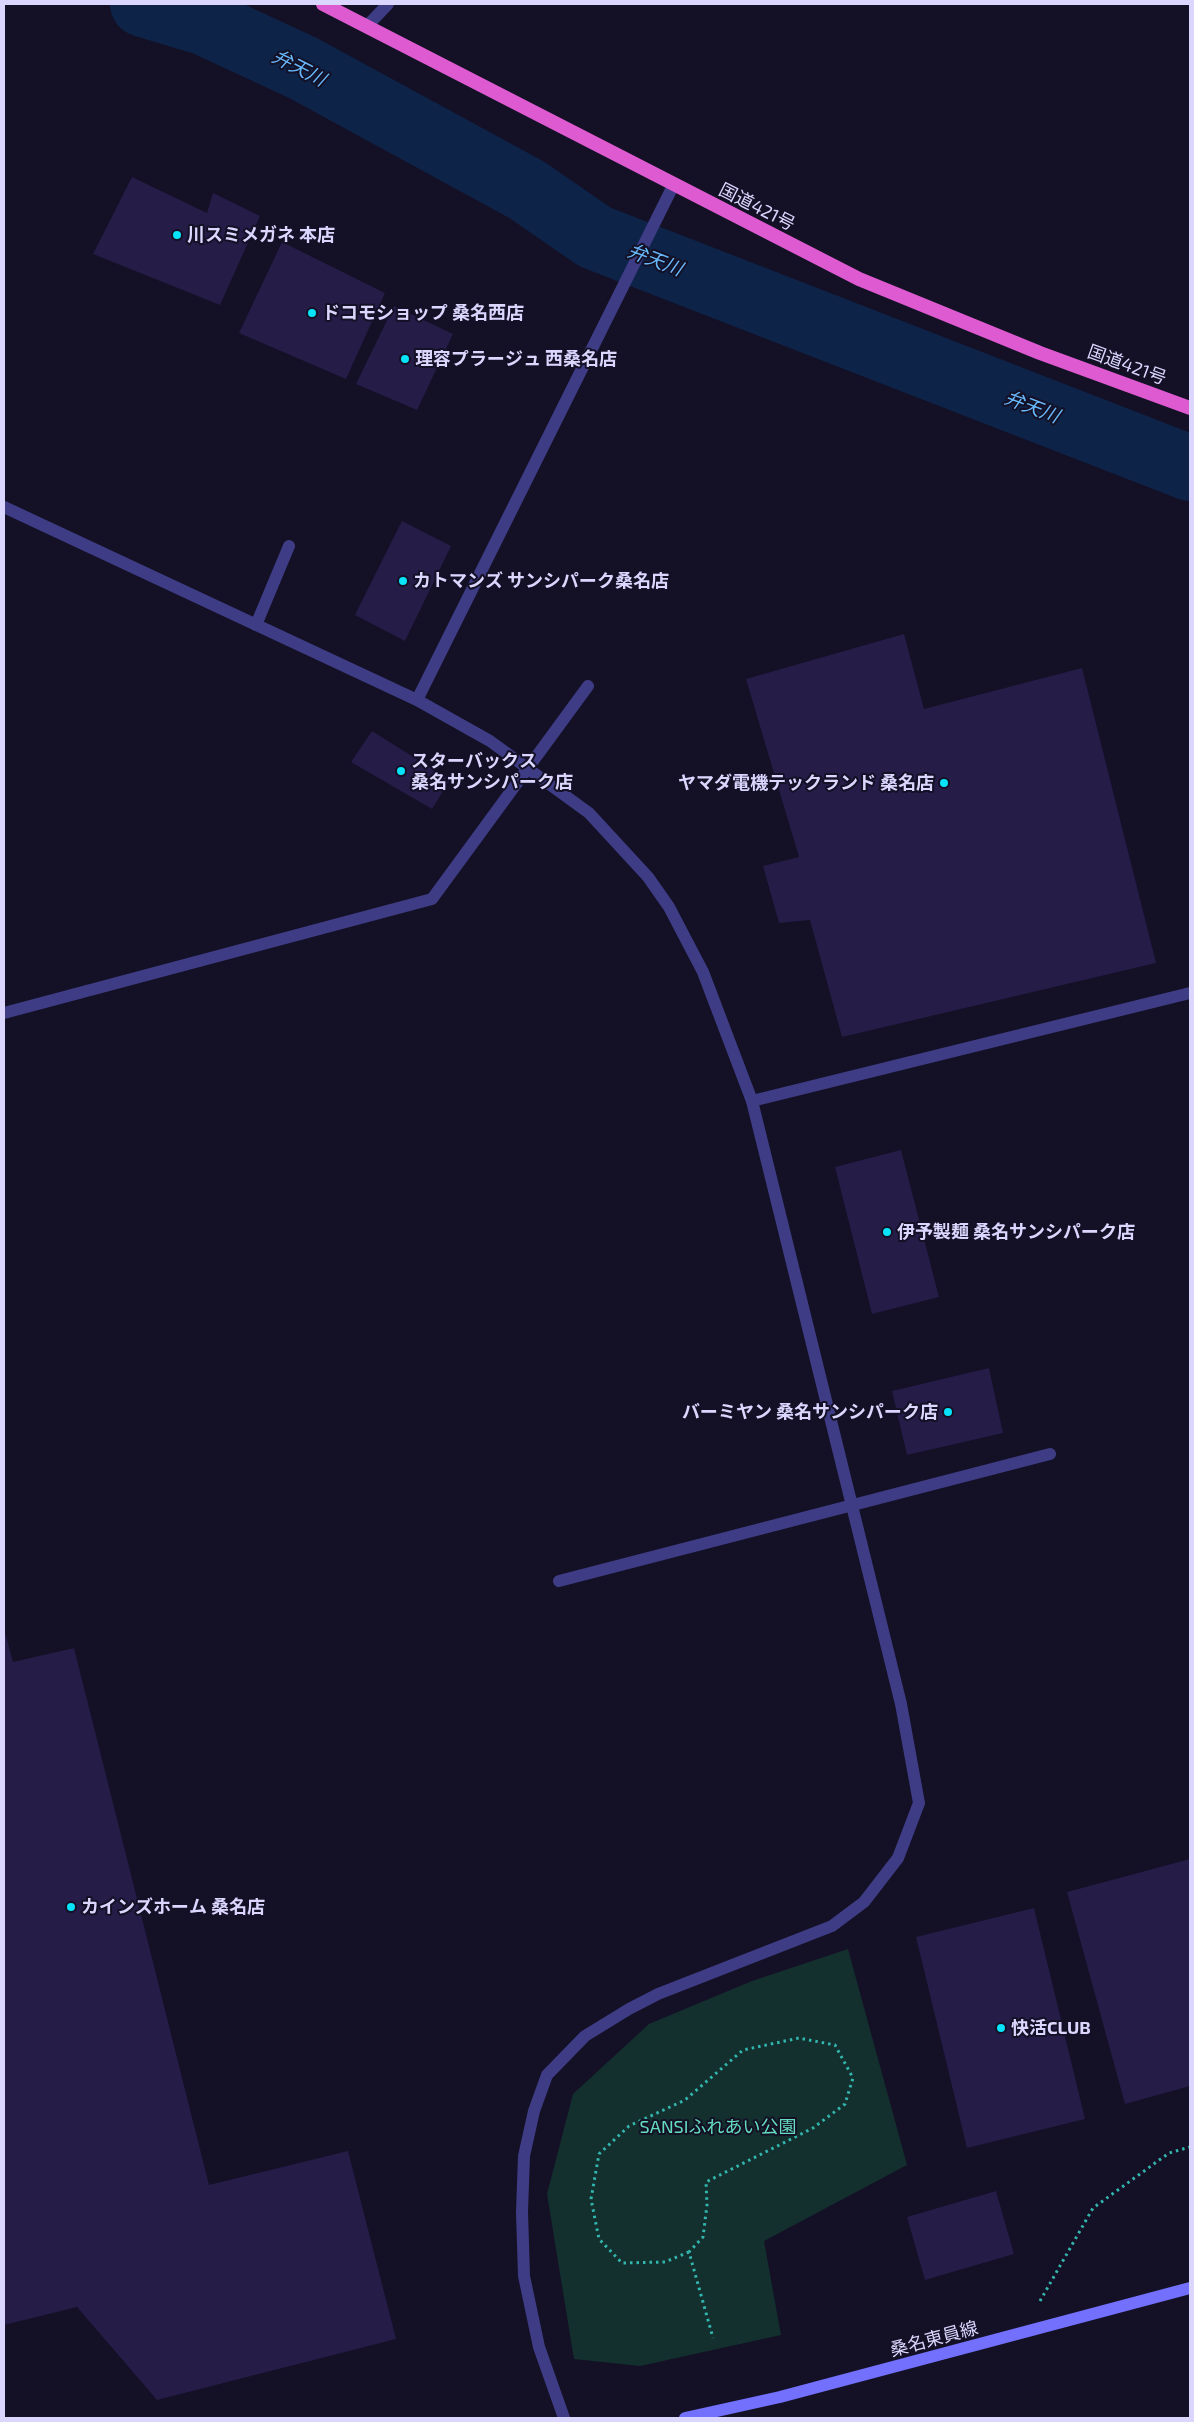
<!DOCTYPE html>
<meta charset="utf-8">
<style>
body{margin:0}
#map{position:relative;width:1194px;height:2422px;overflow:hidden;background:#141026;font-family:"Exo 2",sans-serif}
canvas{display:block}
.frame{position:absolute;inset:0;border:5px solid #dbd6fe;pointer-events:none}
</style>
<div id="map">
<canvas width="1194" height="2422"></canvas>
<div class="frame"></div>
</div>
<script>
const ctx = document.querySelector('canvas').getContext('2d');
ctx.lineJoin = 'round';
function fill(path, color) {
  ctx.fillStyle = color;
  ctx.fill(path, 'evenodd');
}
function strokePath(path, color, width, dash) {
  ctx.strokeStyle = color;
  ctx.lineWidth = width;
  ctx.lineCap = dash ? 'butt' : 'round';
  ctx.setLineDash(dash || []);
  ctx.stroke(path);
}
function write(font, color, halo, rows, align = 'center') {
  ctx.font = font + ' "Exo 2","Noto Sans JP",sans-serif';
  ctx.lineWidth = 4;
  ctx.setLineDash([]);
  ctx.textBaseline = 'middle';
  ctx.strokeStyle = halo;
  ctx.fillStyle = color;
  for (const [text, x, y, turn = 0] of rows) {
    ctx.save();
    ctx.translate(x, y);
    ctx.rotate((+turn || 0) * Math.PI / 180);
    ctx.textAlign = isNaN(turn) ? turn : align;
    if (halo) ctx.strokeText(text, 0, 0);
    ctx.fillText(text, 0, 0);
    ctx.restore();
  }
}
const green = new Path2D(`
 M848 1949 907 2165 764 2241 781 2335 640 2366 574 2359 547 2194 573 2094 649 2024 752 1981Z`);
const river = new Path2D(`
 M143 4 206 23 303 68 527 190 595 237 1190 468`);
const building = new Path2D(`
 M132 177 207 213 213 193 260 216 220 305 93 254Z
 M282 242 385 293 346 379 239 333Z
 M394 306 453 334 417 410 356 384Z
 M402 521 451 546 405 641 355 615Z
 M904 634 924 709 1082 668 1156 963 842 1037 810 920 779 923 763 866 799 857 746 679Z
 M372 731 450 780 432 809 351 762Z
 M901 1150 939 1297 872 1314 835 1167Z
 M989 1368 1003 1433 907 1455 892 1391Z
 M4 1629 13 1662 74 1648 209 2185 348 2151 396 2339 157 2400 77 2307 4 2325Z
 M1190 1859V2086L1125 2104 1067 1892Z
 M1034 1908 1085 2119 967 2148 916 1937Z
 M996 2191 1014 2254 925 2280 907 2217Z`);
const path = new Path2D(`
 M689 2252 665 2262 622 2263 599 2239 591 2199 599 2154 629 2126 685 2100 743 2050 799 2038 835 2045 853 2078 845 2104 813 2128 706 2182 707 2205 703 2237 689 2252 713 2338
 M1040 2301 1093 2208 1169 2153 1190 2147`);
const service = new Path2D(`
 M256 625 289 546
 M4 1013 432 899 588 686
 M559 1581 1050 1454`);
const minor = new Path2D(`
 M368 25 388 4
 M417 700 673 186
 M752 1101 1190 993`);
const tertiary = new Path2D(`
 M4 507 417 700 490 741 589 813 648 877 669 907 703 972 752 1101 901 1704 919 1803 898 1858 864 1902 832 1926 658 1994 629 2009 585 2036 547 2075 534 2111 524 2156 522 2212 524 2276 539 2347 564 2418`);
const secondary = new Path2D(`
 M685 2418 780 2397 1190 2288`);
const trunk = new Path2D(`
 M323 4 859 279 1040 353 1190 408`);
const markers = [
 [177,235,5,"#07e3f9"],
 [312,313,5,"#07e3f9"],
 [405,359,5,"#07e3f9"],
 [403,581,5,"#07e3f9"],
 [401,771,5,"#07e3f9"],
 [944,783,5,"#07e3f9"],
 [887,1232,5,"#07e3f9"],
 [948,1412,5,"#07e3f9"],
 [71,1907,5,"#07e3f9"],
 [1001,2028,5,"#07e3f9"]
];
const streetNames = [
 ["国道421号",757,207,27],
 ["国道421号",1127,365,20],
 ["桑名東員線",934,2339,-15]
];
const poiNames = [
 ["川スミメガネ 本店",187,235],
 ["ドコモショップ 桑名西店",322,313],
 ["理容プラージュ 西桑名店",415,359],
 ["カトマンズ サンシパーク桑名店",413,581],
 ["スターバックス",411,761],
 ["桑名サンシパーク店",411,782],
 ["ヤマダ電機テックランド 桑名店",934,783,"right"],
 ["伊予製麺 桑名サンシパーク店",897,1232],
 ["バーミヤン 桑名サンシパーク店",938,1412,"right"],
 ["カインズホーム 桑名店",81,1907],
 ["快活CLUB",1011,2028]
];
const parkNames = [
 ["SANSIふれあい公園",718,2127]
];
const waterNames = [
 ["弁天川",299,68,27],
 ["弁天川",655,260,21],
 ["弁天川",1032,407,21]
];
fill(green, '#13302f');
strokePath(river, '#0e2348', 66);
fill(building, '#251c47');
strokePath(path, '#33b6ad', 3, [2.5, 4]);
strokePath(service, '#3e3c84', 12);
strokePath(minor, '#3e3c84', 12);
strokePath(tertiary, '#3e3c84', 12);
strokePath(secondary, '#7270fc', 12);
strokePath(trunk, '#de5ad0', 14);
for (const [x, y, r, color] of markers) {
  const dot = new Path2D();
  dot.arc(x, y, r, 0, 2 * Math.PI);
  ctx.fillStyle = color;
  ctx.fill(dot);
  strokePath(dot, '#141026', 2);
}
write('18px', '#dbd6fe', '#141026', streetNames);
write('bold 18px', '#dbd6fe', '#141026', poiNames, 'left');
write('18px', '#63ddbe', '#141026', parkNames);
write('italic 19px', '#67b8fb', '#141026', waterNames);
</script>
